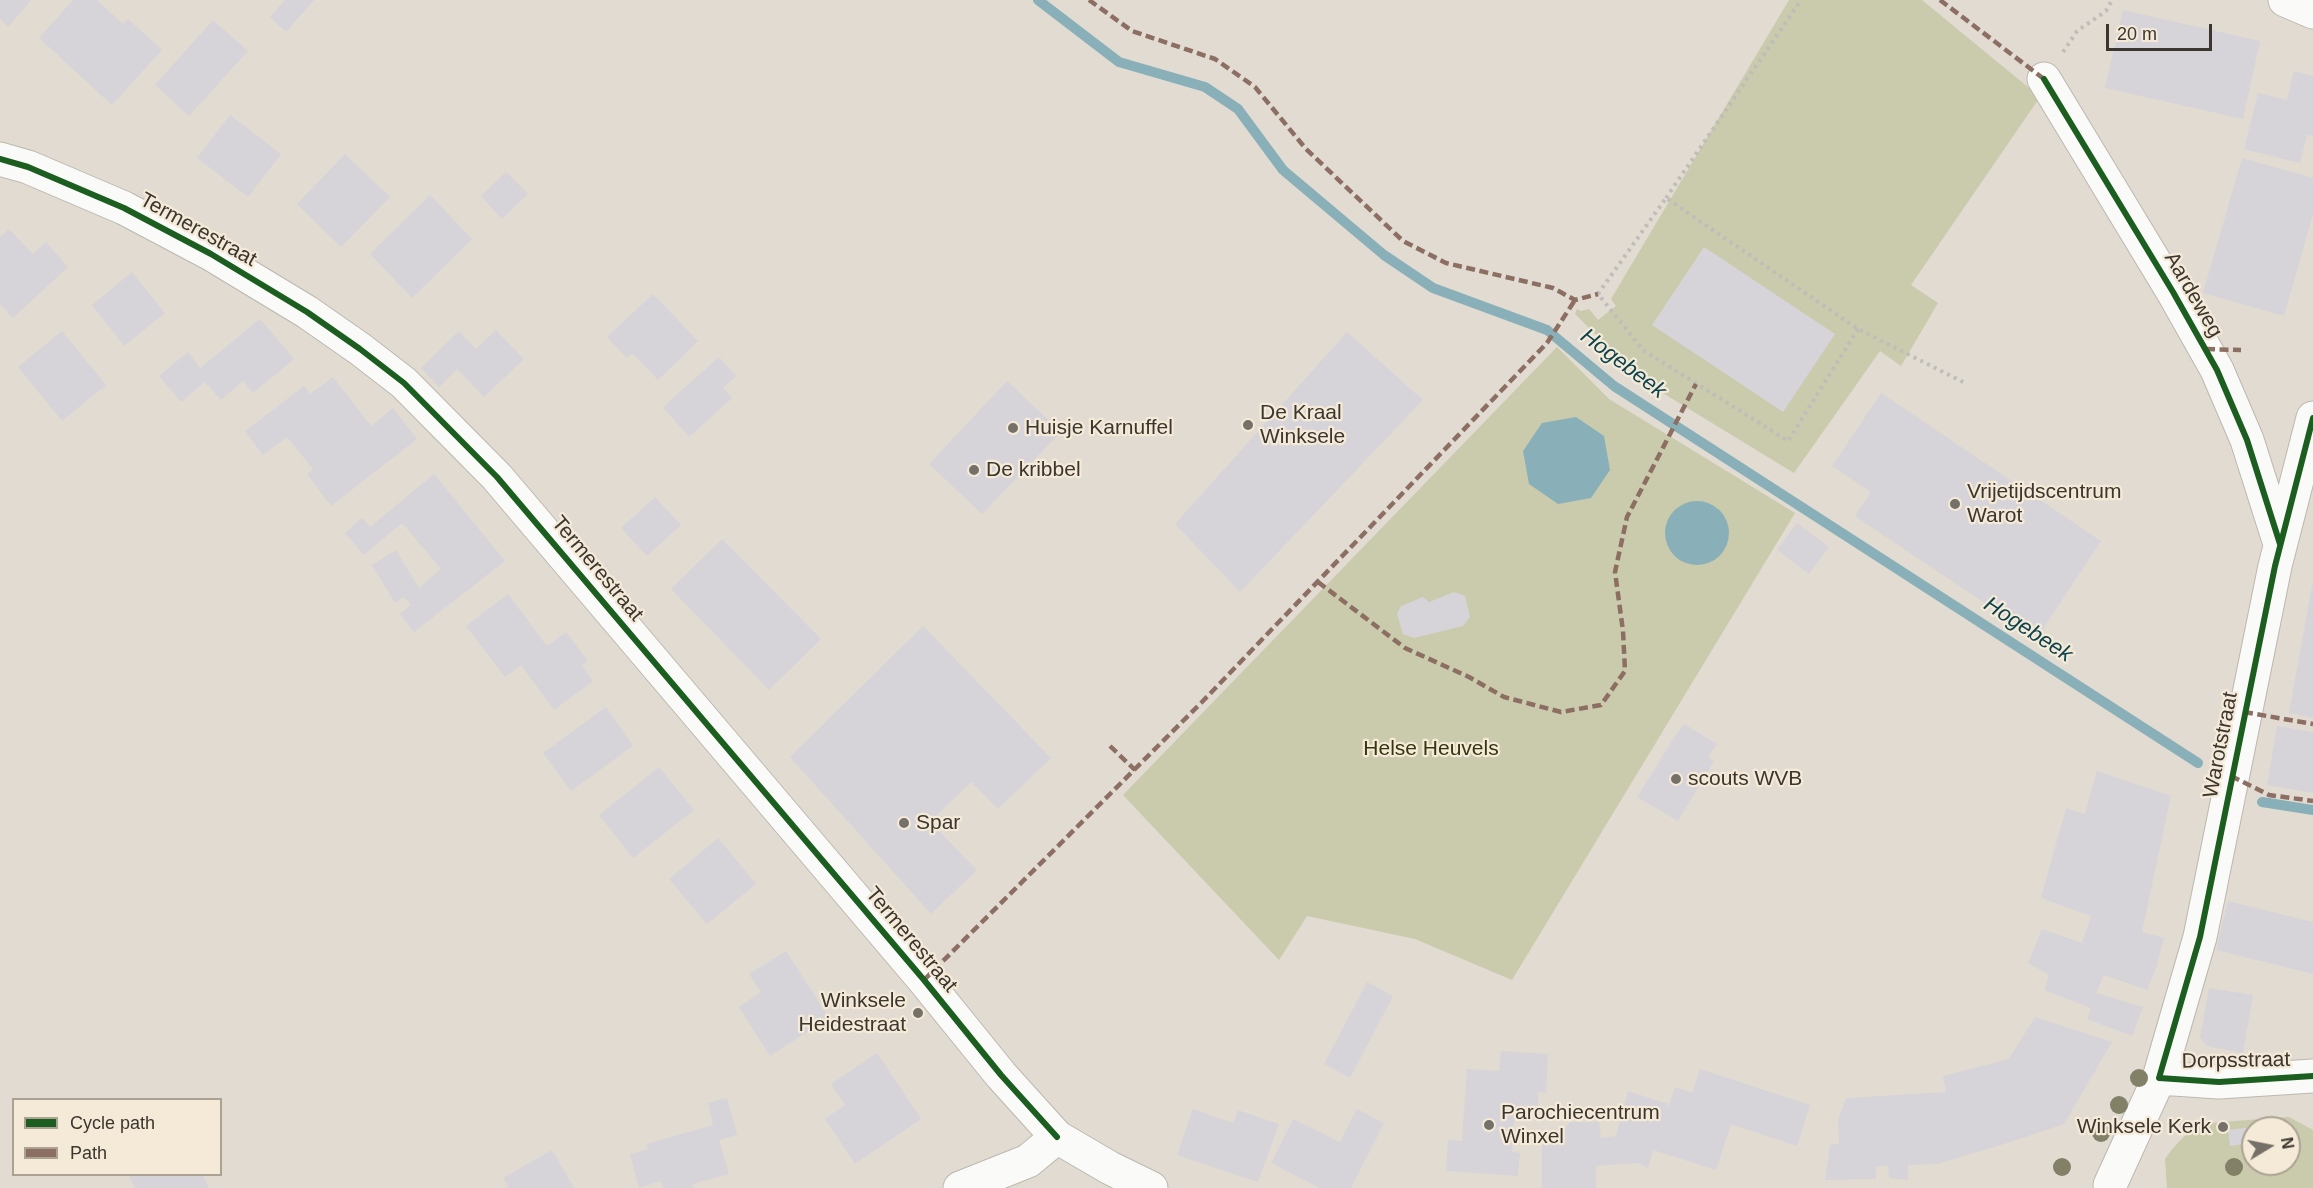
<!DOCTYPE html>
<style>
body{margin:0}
#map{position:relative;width:2313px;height:1188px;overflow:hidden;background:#e1dbd1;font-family:Helvetica,sans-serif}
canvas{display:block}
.legend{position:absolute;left:12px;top:1098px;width:210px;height:78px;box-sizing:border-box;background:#f5ead7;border:2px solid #aba294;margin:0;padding:8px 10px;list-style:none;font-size:18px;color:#3b362f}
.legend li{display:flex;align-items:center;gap:12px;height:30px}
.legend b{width:30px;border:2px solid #aba294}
.north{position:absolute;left:2241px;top:1116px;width:60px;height:60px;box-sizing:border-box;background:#f5ead7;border:2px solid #aba294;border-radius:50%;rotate:80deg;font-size:16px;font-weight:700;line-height:24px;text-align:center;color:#3b362f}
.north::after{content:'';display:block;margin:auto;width:21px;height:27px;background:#757068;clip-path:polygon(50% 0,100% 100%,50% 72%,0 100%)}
.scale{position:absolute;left:2106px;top:24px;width:106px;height:27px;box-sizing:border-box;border:3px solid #3b362f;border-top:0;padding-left:8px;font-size:18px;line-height:21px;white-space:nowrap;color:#3b362f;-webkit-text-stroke:4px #f5ead7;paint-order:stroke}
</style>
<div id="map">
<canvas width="2313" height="1188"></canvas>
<ul class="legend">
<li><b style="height:8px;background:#1b5e20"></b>Cycle path</li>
<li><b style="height:8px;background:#8d6e63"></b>Path</li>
</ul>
<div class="north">N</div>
<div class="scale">20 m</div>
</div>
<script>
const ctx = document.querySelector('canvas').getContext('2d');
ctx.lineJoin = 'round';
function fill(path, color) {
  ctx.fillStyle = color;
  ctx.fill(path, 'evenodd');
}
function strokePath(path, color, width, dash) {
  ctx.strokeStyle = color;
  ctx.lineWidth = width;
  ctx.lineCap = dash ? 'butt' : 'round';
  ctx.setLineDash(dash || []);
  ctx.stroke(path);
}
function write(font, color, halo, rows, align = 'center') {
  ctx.font = font + ' Helvetica,sans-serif';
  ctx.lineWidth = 4.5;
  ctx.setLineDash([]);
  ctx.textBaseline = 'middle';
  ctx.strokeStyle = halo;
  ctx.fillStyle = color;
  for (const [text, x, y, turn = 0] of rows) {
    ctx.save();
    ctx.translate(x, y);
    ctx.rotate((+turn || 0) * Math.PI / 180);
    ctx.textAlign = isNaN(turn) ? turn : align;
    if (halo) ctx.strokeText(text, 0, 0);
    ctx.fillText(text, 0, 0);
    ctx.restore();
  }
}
const green = new Path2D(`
 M1789 0H1922L2040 97 1911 285 1938 303 1901 366 1880 351 1794 473 1653 387 1633 371 1575 314 1577 309 1581 311 1589 309 1598 320 1616 306 1611 299Z
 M1557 347 1609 399 1795 513 1512 980 1415 939 1307 916 1279 960 1123 795Z
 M2289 1117 2313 1130V1188H2167L2165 1159C2177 1142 2188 1130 2208 1123ZM2253 1128H2289V1164H2253Z`);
const water = new Path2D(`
 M1576 417 1604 436 1610 470 1591 498 1558 504 1529 484 1523 451 1542 423Z
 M1665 533a32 32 0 1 1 64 0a32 32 0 1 1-64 0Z`);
const stream = new Path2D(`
 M1038 0 1119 62 1205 87 1238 109 1283 170 1384 255 1433 288 1547 330 1614 386 2198 763
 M2262 802 2313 810`);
const building = new Path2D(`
 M0 0H31L8 27 0 19Z
 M73 0H97L123 24 128 19 162 50 112 105 39 38Z
 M285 0H314L286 32 270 17Z
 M2123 10 2260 41 2243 119 2105 88Z
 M213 20 248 51 189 116 155 85Z
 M2294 71 2313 76V136L2307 135 2300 163 2244 149 2258 93 2287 100Z
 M230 115 281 154 248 197 197 158Z
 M345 154 390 197 341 247 297 204Z
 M2242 158 2313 178V214L2284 316 2203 293Z
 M506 172 528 194 502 219 481 196Z
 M430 195 472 239 412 298 370 254Z
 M9 229 33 254 46 242 68 267 13 318 0 304V237Z
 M1704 247 1835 334 1783 412 1652 325Z
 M132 272 165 313 124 346 92 305Z
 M653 294 698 341 658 380 632 353 627 358 607 337Z
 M260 319 294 359 253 393 243 381 221 400 205 382 181 402 159 376 188 352 200 368Z
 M496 330 524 359 484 397 457 369 439 387 421 368 459 331 476 349Z
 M62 331 106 385 62 421 18 367Z
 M1347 332 1423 400 1240 592 1175 524Z
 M719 357 736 376 723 388 732 398 689 437 663 407Z
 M333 377 371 426 393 408 417 439 331 506 307 474 313 469 287 437 263 455 245 431 304 386 310 394Z
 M1007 381 1061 432 982 514 929 464Z
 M1881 393 2101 541 2037 638 1855 516 1871 492 1832 466Z
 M434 474 505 561 414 632 400 614 411 605 404 597 395 603 372 565 396 550 419 588 441 569 402 523 364 555 345 533 362 518 370 527Z
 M655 497 681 525 647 556 621 528Z
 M1797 523 1829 547 1809 574 1777 550Z
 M722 539 821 639 769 690 671 589Z
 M2312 585H2313V718L2289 713Z
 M1454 592 1465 596 1470 617 1463 626 1414 638 1403 634 1397 614 1401 606 1423 597 1429 602Z
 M508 594 547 646 566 632 588 661 582 665 593 681 554 710 521 665 505 677 466 626Z
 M923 626 1051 758 998 809 971 782 930 822 977 870 931 914 790 757Z
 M606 707 633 746 571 791 543 753Z
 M1684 724 1717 744 1708 757 1714 761 1678 821 1637 797 1675 736Z
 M2277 726 2313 732V793L2267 785Z
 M659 767 694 810 633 858 599 815Z
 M2097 771 2171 796 2142 932 2164 938 2156 968 2147 990 2104 975 2096 993 2143 1007 2132 1036 2087 1019 2091 1008 2044 990 2049 975 2028 963 2042 929 2082 943 2091 916 2041 898 2066 808 2085 814Z
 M718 838 756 884 707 924 669 879Z
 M2228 901 2313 922V974L2216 950Z
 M786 951 829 1018 770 1056 739 1007 761 992 749 974Z
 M1367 982 1393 996 1350 1078 1324 1064Z
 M2209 988 2253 995 2243 1053 2207 1046 2200 1037Z
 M2035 1017 2112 1042 2064 1124 2004 1144 1937 1164 1908 1165V1180L1889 1178 1888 1166H1876V1179L1825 1180 1830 1145 1839 1144 1838 1120 1846 1098 1946 1092 1943 1076 2009 1059Z
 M1501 1051 1548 1054 1546 1093 1538 1092V1110L1515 1108 1512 1152 1520 1153 1518 1176 1446 1171 1448 1140 1462 1141 1467 1069 1499 1071Z
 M877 1053 921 1119 855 1164 825 1119 845 1105 831 1084Z
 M1700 1069 1810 1105 1797 1146 1731 1124 1716 1170 1653 1150 1648 1168 1638 1163 1596 1166V1188H1542V1138H1556L1570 1122H1599L1601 1138 1616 1136 1628 1091 1668 1104 1667 1111 1675 1087 1692 1093Z
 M727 1098 737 1135 719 1140 729 1174 692 1184 693 1188H663L661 1181 639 1188 630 1154 648 1149 647 1144 713 1125 708 1103Z
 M1193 1109 1233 1123 1238 1110 1279 1124 1258 1182 1177 1155Z
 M1357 1109 1384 1123 1351 1188H1320L1271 1163 1293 1119 1340 1142Z
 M2260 1126V1128H2253V1143L2230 1146 2228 1130Z
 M552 1150 574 1188H509L503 1178Z
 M128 1174H202L209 1188H135Z`);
const path = new Path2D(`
 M2063 52 2077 31 2106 11 2112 0
 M1666 198 1801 0
 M1858 329 1788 441 1643 350 1598 294 1666 198 1858 329 1965 383`);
const minor = new Path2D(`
 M2285 0 2313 12
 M2044 79 2173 292 2217 370 2247 440 2280 544
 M0 159 28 167 124 208 211 254 307 312 360 349 404 383 497 477 924 980 1001 1075 1057 1137 1110 1168 1151 1188
 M2159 1078 2219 1082 2313 1076
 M2110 1185 2159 1078 2200 937 2275 566 2313 418
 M960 1188 1028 1161 1057 1137`);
const quiet = new Path2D(`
 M1089 0 1132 31 1215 59 1255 87 1306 149 1403 241 1446 263 1553 288 1575 300 1598 294
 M1940 0 2044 79
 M2206 349 2241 350
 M1318 582 1405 648 1469 677 1504 697 1561 712 1601 705 1625 671 1623 631 1615 572 1627 517 1696 384
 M2244 712 2313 724
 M1110 746 1135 770
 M2231 776 2269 795 2313 801
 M924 980 1201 703 1547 343 1575 300`);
const cycleway = new Path2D(`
 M2044 79 2173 292 2217 370 2247 440 2280 544
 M0 159 28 167 124 208 211 254 307 312 360 349 404 383 497 477 924 980 1001 1075 1057 1137
 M2313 418 2275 566 2200 937 2159 1078 2219 1082 2313 1076`);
const trees = [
 [2139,1078],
 [2119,1105],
 [2101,1133],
 [2062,1167],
 [2234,1167]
];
const markers = [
 [1248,425,6,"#757068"],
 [1013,428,6,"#757068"],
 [974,470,6,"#757068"],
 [1955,504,6,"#757068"],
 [1676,779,6,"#757068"],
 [904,823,6,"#757068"],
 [918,1013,6,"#757068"],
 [1489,1125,6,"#757068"],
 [2223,1127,6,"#757068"]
];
const streetNames = [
 ["Termerestraat",198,230,29],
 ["Aardeweg",2193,295,60],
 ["Termerestraat",597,569,50],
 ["Warotstraat",2221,745,-79],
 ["Termerestraat",911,940,50],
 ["Dorpsstraat",2236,1061,-1]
];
const poiNames = [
 ["De Kraal",1260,413],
 ["Winksele",1260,437],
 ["Huisje Karnuffel",1025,428],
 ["De kribbel",986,470],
 ["Vrijetijdscentrum",1967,492],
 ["Warot",1967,516],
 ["scouts WVB",1688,779],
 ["Spar",916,823],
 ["Winksele",906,1001,"right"],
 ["Heidestraat",906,1025,"right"],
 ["Parochiecentrum",1501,1113],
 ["Winxel",1501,1137],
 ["Winksele Kerk",2211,1127,"right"]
];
const parkNames = [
 ["Helse Heuvels",1431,749]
];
const waterNames = [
 ["Hogebeek",1623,364,37],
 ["Hogebeek",2028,630,33]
];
fill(green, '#cacaac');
fill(water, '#89b0b8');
strokePath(stream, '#89b0b8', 10);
fill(building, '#d7d4d9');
strokePath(minor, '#bcb8af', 35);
strokePath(path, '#bfbcb9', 4, [3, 4.5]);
strokePath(minor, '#fafaf8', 33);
strokePath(quiet, '#8d6e63', 4.5, [9, 4.5]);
strokePath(cycleway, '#1b5e20', 6);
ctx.fillStyle = '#828066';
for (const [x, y] of trees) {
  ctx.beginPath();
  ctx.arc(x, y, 9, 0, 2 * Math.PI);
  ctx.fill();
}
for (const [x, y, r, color] of markers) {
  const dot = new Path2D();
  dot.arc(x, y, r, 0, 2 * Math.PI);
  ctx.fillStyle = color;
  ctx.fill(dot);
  strokePath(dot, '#f5ead7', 2);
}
write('21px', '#3b362f', '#f5ead7', streetNames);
write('21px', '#3b362f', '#f5ead7', poiNames, 'left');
write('21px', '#34360f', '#f5ead7', parkNames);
write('italic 22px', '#0d434f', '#f5ead7', waterNames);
</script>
